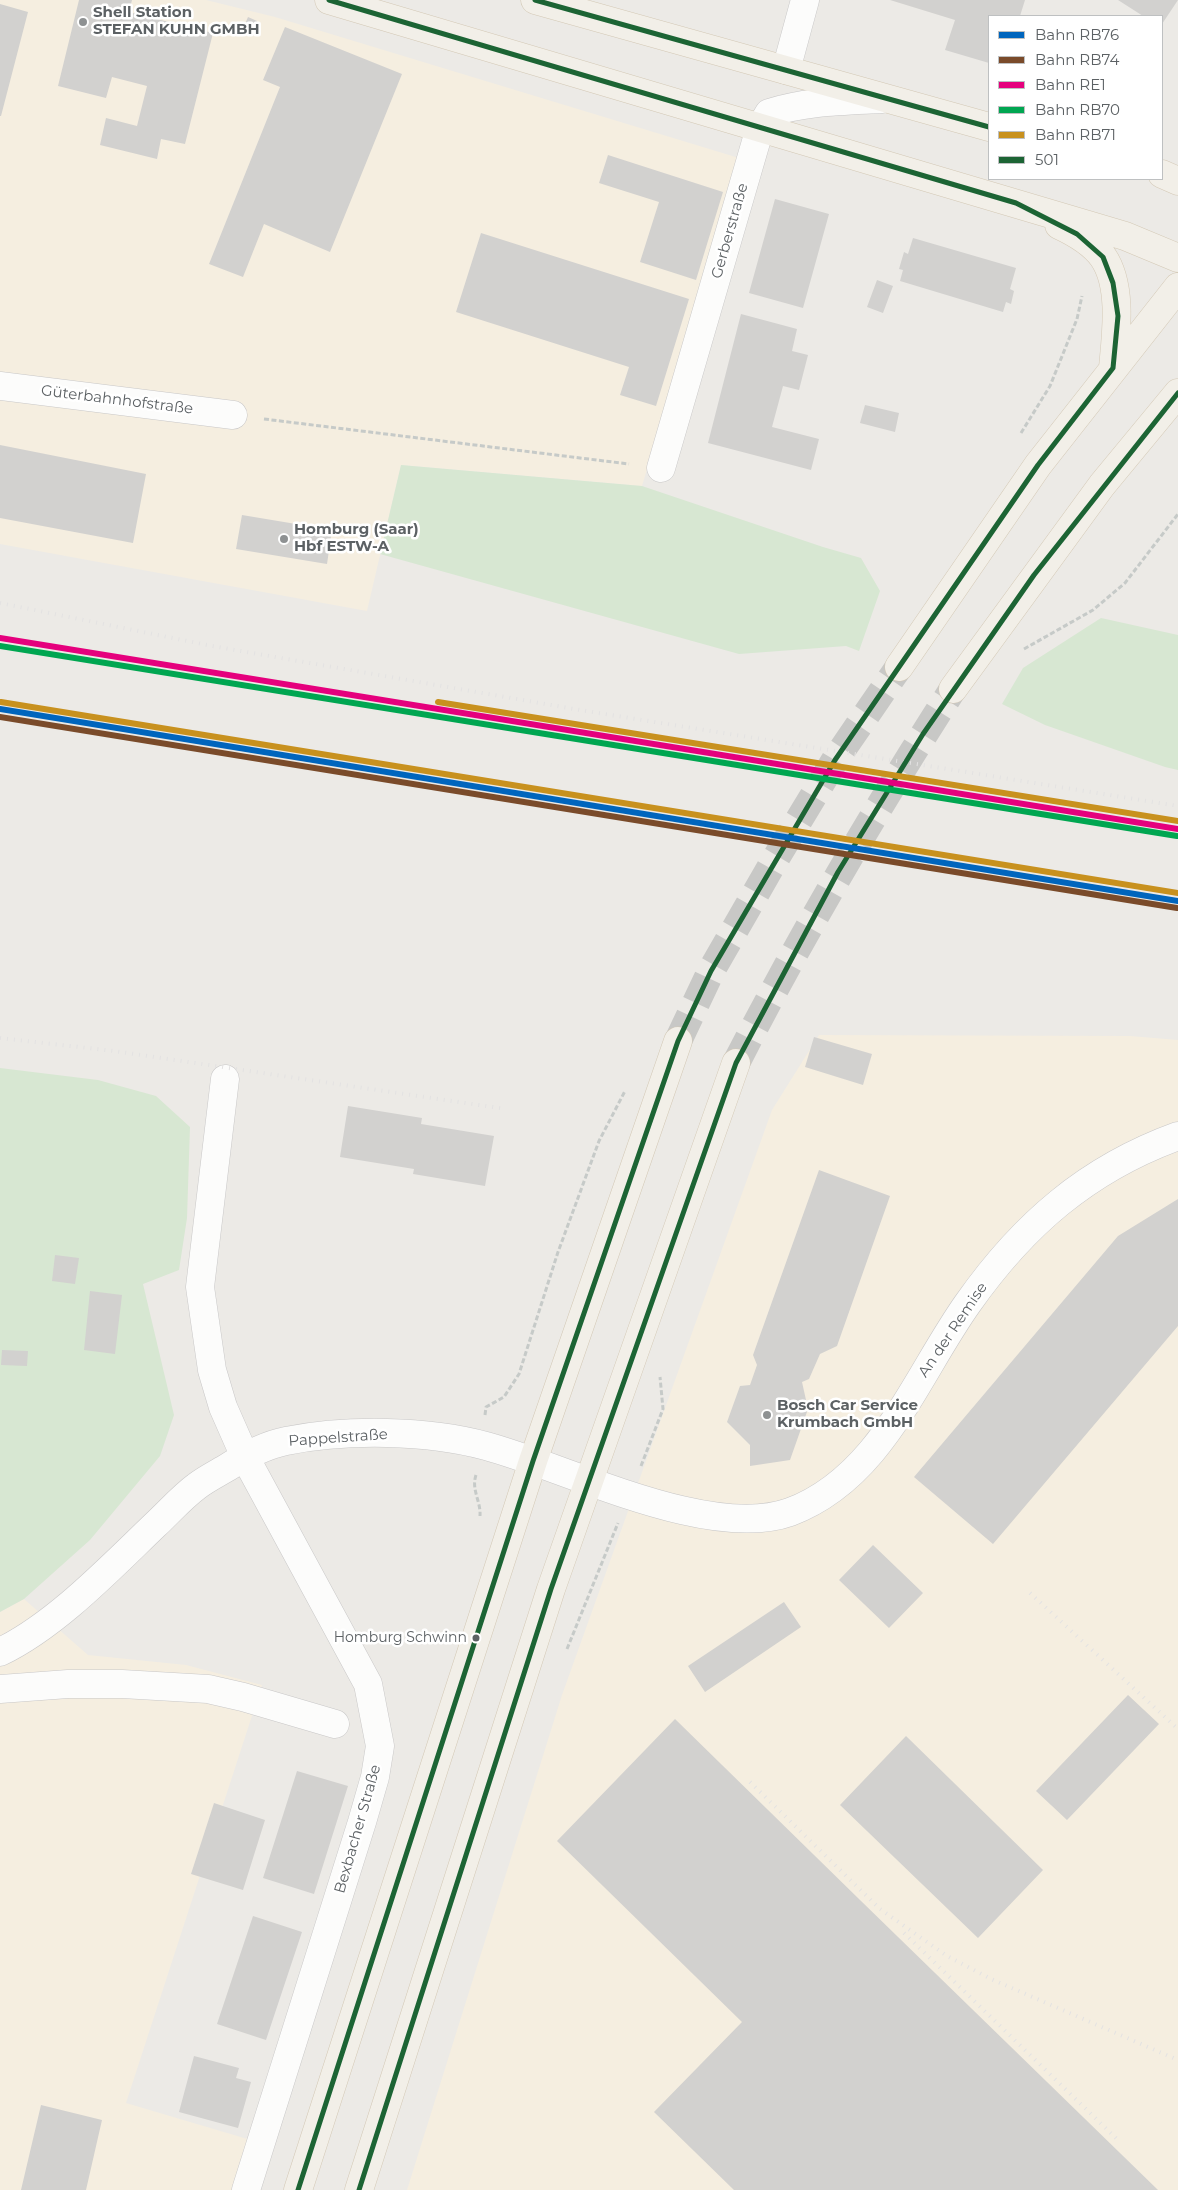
<!DOCTYPE html>
<meta charset="utf-8">
<style>
body{margin:0}
#map{position:relative;width:1178px;height:2190px;overflow:hidden;background:#eceae6;font-family:Montserrat,sans-serif}
canvas{display:block}
.legend{position:absolute;left:988px;top:15px;width:175px;height:165px;box-sizing:border-box;background:#fff;border:1px solid #bec0c1;margin:0;padding:6px 9px;list-style:none;font-size:15px;color:#5c6164}
.legend li{display:flex;align-items:center;gap:10px;height:25px}
.legend b{width:25px;border:1px solid #bec0c1}
</style>
<div id="map">
<canvas width="1178" height="2190"></canvas>
<ul class="legend">
<li><b style="height:6px;background:#0065bd"></b>Bahn RB76</li>
<li><b style="height:6px;background:#7a4b2a"></b>Bahn RB74</li>
<li><b style="height:6px;background:#e5007d"></b>Bahn RE1</li>
<li><b style="height:6px;background:#00a651"></b>Bahn RB70</li>
<li><b style="height:6px;background:#c8911e"></b>Bahn RB71</li>
<li><b style="height:6px;background:#1c6434"></b>501</li>
</ul>
</div>
<script>
const ctx = document.querySelector('canvas').getContext('2d');
ctx.lineJoin = 'round';
function fill(path, color) {
  ctx.fillStyle = color;
  ctx.fill(path, 'evenodd');
}
function strokePath(path, color, width, dash) {
  ctx.strokeStyle = color;
  ctx.lineWidth = width;
  ctx.lineCap = dash ? 'butt' : 'round';
  ctx.setLineDash(dash || []);
  ctx.stroke(path);
}
function write(font, color, halo, rows, align = 'center') {
  ctx.font = font + ' Montserrat,sans-serif';
  ctx.lineWidth = 5;
  ctx.setLineDash([]);
  ctx.textBaseline = 'middle';
  ctx.strokeStyle = halo;
  ctx.fillStyle = color;
  for (const [text, x, y, turn = 0] of rows) {
    ctx.save();
    ctx.translate(x, y);
    ctx.rotate((+turn || 0) * Math.PI / 180);
    ctx.textAlign = isNaN(turn) ? turn : align;
    if (halo) ctx.strokeText(text, 0, 0);
    ctx.fillText(text, 0, 0);
    ctx.restore();
  }
}
const commercial = new Path2D(`
 M0 0H206L275 17 739 158 642 486 401 465 367 611 0 544Z
 M819 1035 1130 1036 1178 1040V2190H407L562 1695 772 1110Z
 M24 1599 88 1655 186 1665 262 1685 126 2103 271 2146 257 2190H0V1612Z`);
const green = new Path2D(`
 M401 465 642 486 823 547 861 558 880 591 859 651 846 646 739 654 380 554Z
 M1101 618 1178 635V770L1165 767 1045 725 1002 704 1023 668Z
 M0 1068 98 1080 156 1096 190 1127 187 1218 179 1270 143 1284 174 1415 160 1456 90 1540 24 1599 0 1612Z`);
const building = new Path2D(`
 M79 0H132L129 12 213 33 185 144 161 139 157 159 100 145 106 118 137 126 147 86 112 77 106 98 58 86Z
 M890 0H1025L1020 16H989V63L945 50 955 20Z
 M1118 0H1178L1162 24V16H1143Z
 M0 4 28 12 1 116H0Z
 M248 17 257 21 252 34 242 31Z
 M285 27 402 74 330 252 264 224 243 277 209 264 280 87 263 80Z
 M608 155 723 192 696 280 640 262 659 202 599 183Z
 M775 199 829 214 803 308 749 293Z
 M481 233 689 299 656 406 620 395 629 367 456 312Z
 M913 238 1016 268 1010 289 1014 291 1011 304 1006 302 1003 312 900 281 903 270 899 269 904 252 908 254Z
 M877 280 893 286 883 313 867 307Z
 M741 314 797 329 792 351 808 355 799 390 783 386 772 427 819 439 811 470 708 443Z
 M865 405 899 413 895 432 860 423Z
 M0 445 146 474 133 543 0 518Z
 M242 515 332 530 327 564 236 549Z
 M814 1037 872 1054 863 1085 805 1067Z
 M348 1106 422 1118 421 1124 494 1136 485 1186 413 1174 414 1169 340 1157Z
 M819 1170 890 1196 837 1346 820 1354 809 1379 802 1382 808 1409 790 1460 750 1466V1445L727 1422 740 1386 750 1385 757 1365 753 1355Z
 M1178 1199V1326L993 1544 914 1477 1118 1236Z
 M55 1255 79 1258 75 1284 52 1281Z
 M90 1291 122 1295 115 1354 84 1350Z
 M2 1350 28 1351 27 1366 1 1365Z
 M873 1545 923 1593 889 1628 839 1580Z
 M784 1602 801 1627 705 1692 688 1666Z
 M1128 1695 1159 1724 1067 1820 1036 1791Z
 M675 1719 860 1900 1158 2190H734L654 2112 742 2022 557 1841Z
 M906 1736 1043 1870 978 1938 840 1805Z
 M297 1771 348 1786 314 1894 263 1878Z
 M214 1803 265 1820 243 1890 191 1874Z
 M253 1916 302 1932 266 2040 217 2024Z
 M194 2056 239 2068 236 2078 251 2082 238 2128 179 2112Z
 M41 2105 102 2120 86 2190H21Z`);
const majorTunnel = new Path2D(`
 M678 1041 711 971 773 863 835 760 899 667
 M736 1063C802 934 875 810 953 689`);
const path = new Path2D(`
 M264 419 629 464
 M1021 433 1050 386 1077 319 1082 296
 M1024 649 1093 610 1125 583 1178 514
 M485 1415 486 1407 504 1397 519 1374 558 1252 599 1141 625 1091
 M641 1466 663 1409 660 1377
 M476 1475C471 1490 481 1501 480 1516
 M567 1649 618 1523`);
const minor = new Path2D(`
 M786 70 805 0
 M0 386 233 415
 M661 468 760 128 769 113C806 101 844 101 882 99
 M225 1079 200 1287 212 1370 223 1407 245 1457 368 1684 380 1746 375 1777 362 1822 246 2190
 M0 1652C56 1625 110 1568 155 1525 169 1512 182 1497 197 1486 206 1479 218 1473 228 1467 245 1456 266 1445 286 1441 347 1429 427 1430 486 1446 568 1468 709 1541 790 1512 881 1478 916 1376 968 1303 1023 1225 1087 1169 1178 1136
 M0 1689 68 1684H122L208 1689 243 1697 335 1724`);
const major = new Path2D(`
 M329 0 1125 236 1178 258
 M535 0 989 127
 M1162 174 1178 181
 M1059 225C1074 232 1093 243 1103 257 1123 286 1116 335 1113 368
 M899 667 1038 465 1178 287
 M953 689 1102 485 1178 393
 M298 2190 533 1461 678 1041
 M359 2190 551 1589 736 1063`);
const rail = new Path2D(`
 M0 603 212 646 580 710 1178 806
 M0 1038 114 1051 506 1109
 M1030 1593 1178 1729
 M750 1782 880 1909 947 1956 991 1979 1178 2060
 M904 1933 1120 2142`);
const bus1 = new Path2D(`
 M535 0 989 127
 M298 2190 533 1461 678 1041 711 971 835 760 1038 465 1113 368 1118 316 1113 283 1103 257 1077 234 1016 203 329 0
 M359 2190 551 1589 736 1063 838 872 923 734 1034 575 1178 393`);
const rail1 = new Path2D(`
 M0 709 1178 901`);
const rail2 = new Path2D(`
 M0 717 1177 908`);
const rail3 = new Path2D(`
 M0 638 1178 829`);
const rail4 = new Path2D(`
 M0 646 1177 836`);
const rail5 = new Path2D(`
 M1 702 1178 893
 M438 702 1178 821`);
const markers = [
 [83,22,5,"#8e9192"],
 [284,539,5,"#8e9192"],
 [767,1415,5,"#8e9192"],
 [476,1638,4.5,"#5c6164"]
];
const busNames = [
 ["Homburg Schwinn",467,1638]
];
const poiNames = [
 ["Shell Station",93,13],
 ["STEFAN KUHN GMBH",93,30],
 ["Homburg (Saar)",294,530],
 ["Hbf ESTW-A",294,547],
 ["Bosch Car Service",777,1406],
 ["Krumbach GmbH",777,1423]
];
const streetNames = [
 ["Gerberstraße",730,231,-74],
 ["Güterbahnhofstraße",117,400,7],
 ["An der Remise",953,1330,-56],
 ["Pappelstraße",338,1438,-4],
 ["Bexbacher Straße",358,1829,-74]
];
fill(commercial, '#f5eee0');
fill(green, '#d7e7d2');
fill(building, '#d2d1cf');
strokePath(majorTunnel, '#c8c8c6', 28, [28, 14]);
strokePath(minor, '#c8c7c7', 29);
strokePath(major, '#d3c8b5', 29);
strokePath(path, '#c6cac8', 3, [5, 2.5]);
strokePath(minor, '#fcfcfb', 28);
strokePath(major, '#f2efe8', 28);
strokePath(rail, '#e3e2e2', 4, [1, 6]);
strokePath(bus1, '#1c6434', 5);
strokePath(rail1, '#0065bd', 6);
strokePath(rail2, '#7a4b2a', 6);
strokePath(rail3, '#e5007d', 6);
strokePath(rail4, '#00a651', 6);
strokePath(rail5, '#c8911e', 6);
for (const [x, y, r, color] of markers) {
  const dot = new Path2D();
  dot.arc(x, y, r, 0, 2 * Math.PI);
  ctx.fillStyle = color;
  ctx.fill(dot);
  strokePath(dot, '#fff', 2);
}
write('14px', '#5c6164', '#fff', busNames, 'right');
write('bold 15px', '#5c6164', '#fff', poiNames, 'left');
write('15px', '#5c6164', '#fff', streetNames);
</script>
